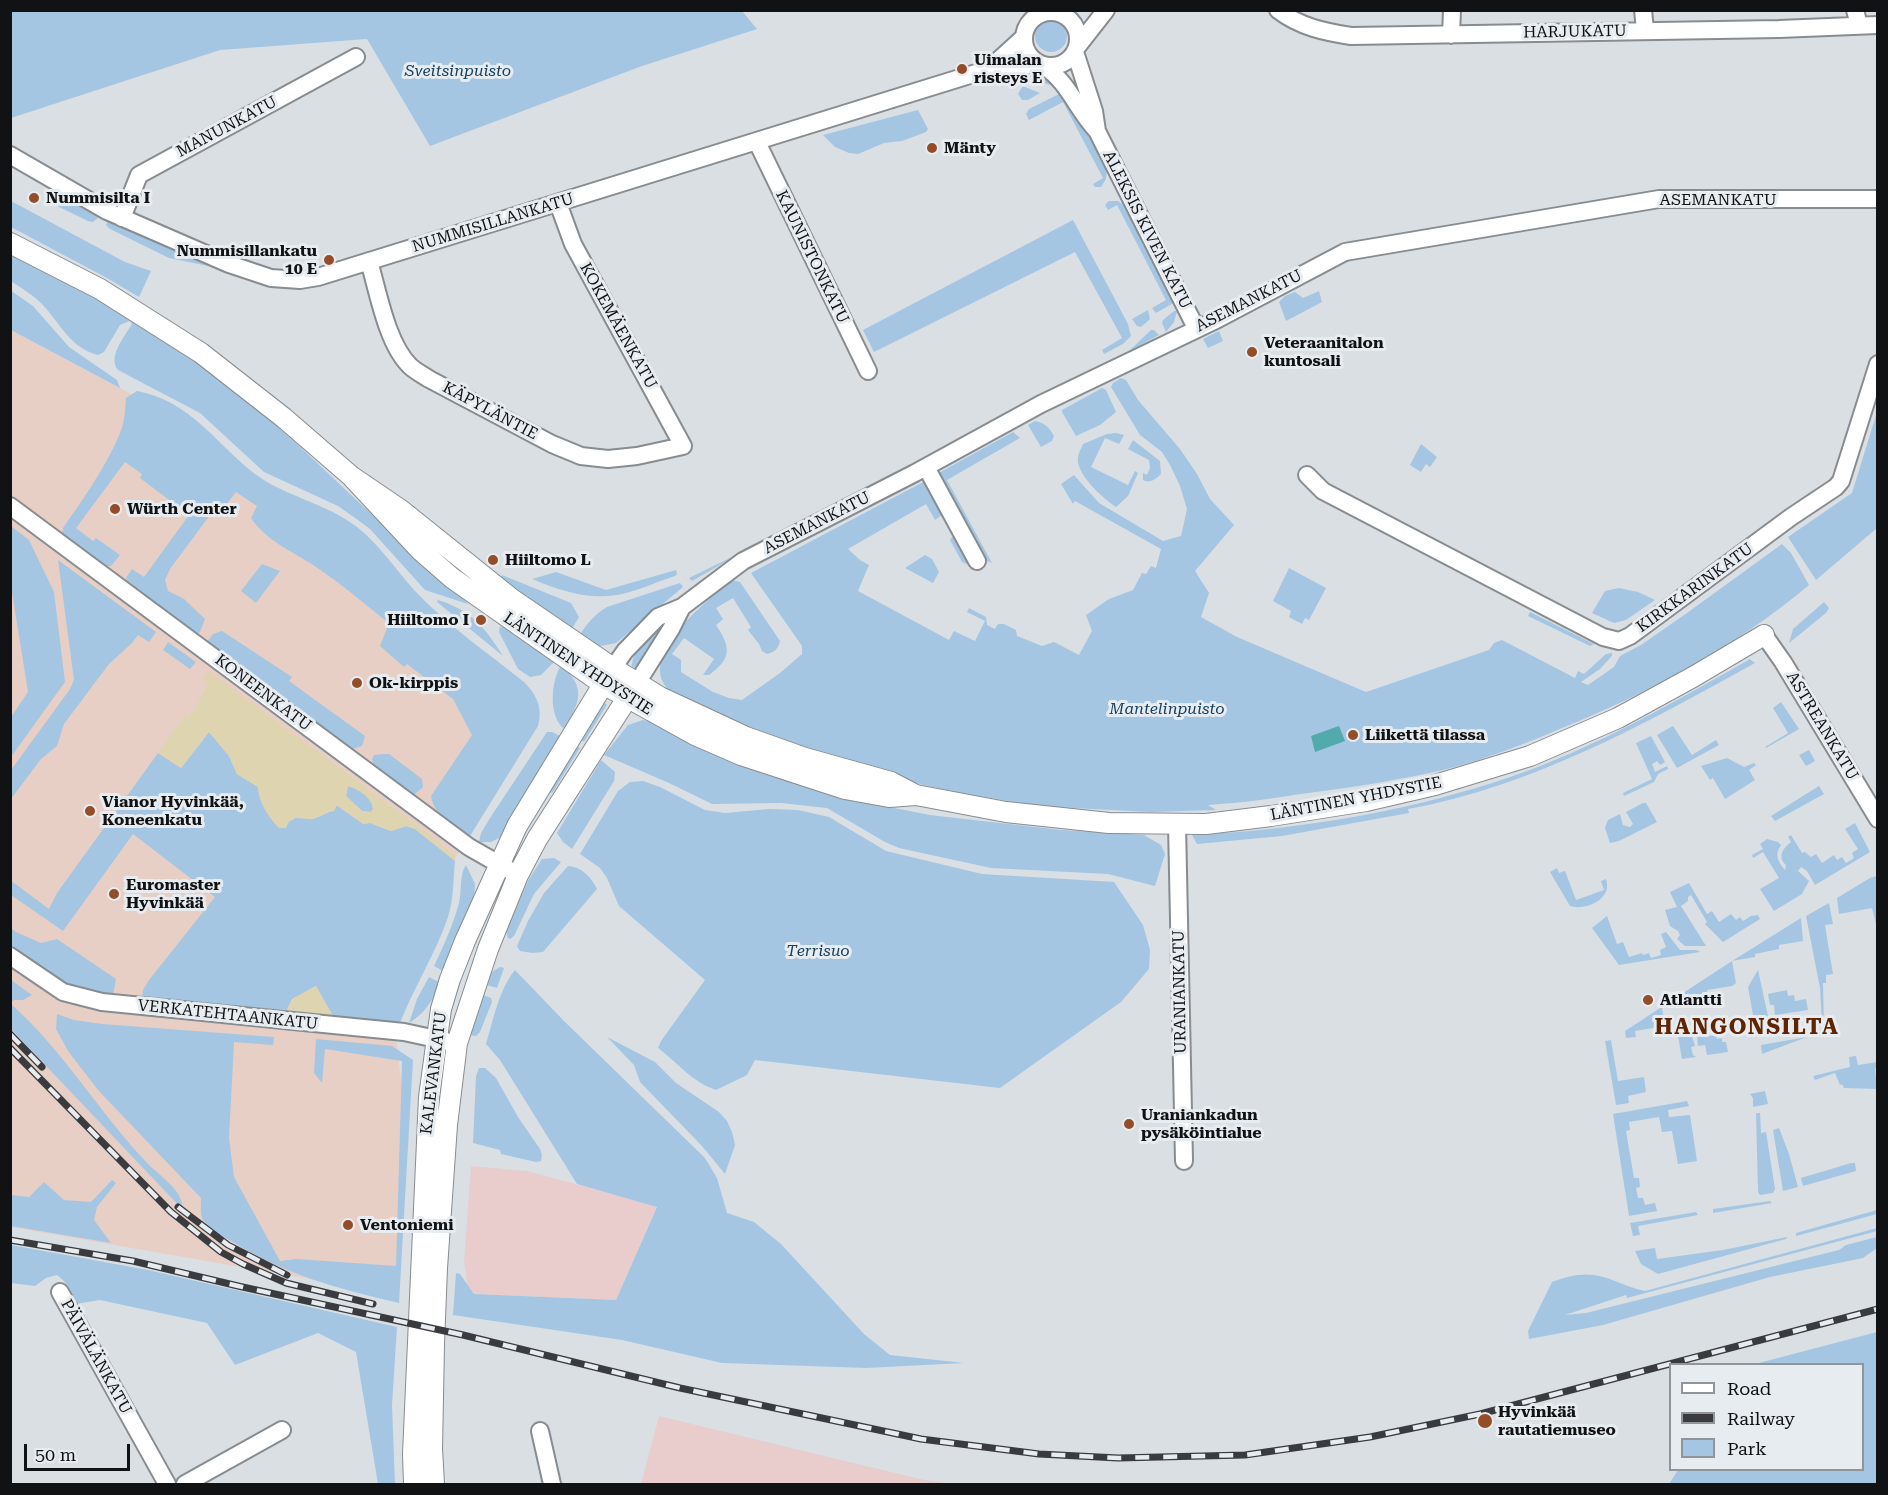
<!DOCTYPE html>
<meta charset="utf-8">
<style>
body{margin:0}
#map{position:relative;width:1888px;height:1495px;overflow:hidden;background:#dadfe4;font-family:"Roboto Serif",serif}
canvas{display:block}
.frame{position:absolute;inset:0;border:12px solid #111214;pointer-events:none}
.legend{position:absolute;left:1669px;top:1363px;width:195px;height:108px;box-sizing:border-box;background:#e7ecf1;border:2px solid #919599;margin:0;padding:8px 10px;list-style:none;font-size:18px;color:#111214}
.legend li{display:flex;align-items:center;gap:12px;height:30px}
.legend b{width:30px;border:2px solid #919599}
.scale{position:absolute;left:24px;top:1444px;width:106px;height:27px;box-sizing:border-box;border:3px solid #111214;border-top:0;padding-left:8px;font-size:18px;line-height:21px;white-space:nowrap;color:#111214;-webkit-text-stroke:4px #e7ecf1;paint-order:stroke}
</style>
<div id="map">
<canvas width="1888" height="1495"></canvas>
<div class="frame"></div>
<ul class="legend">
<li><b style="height:8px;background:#fff"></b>Road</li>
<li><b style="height:8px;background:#393b3e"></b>Railway</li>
<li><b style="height:16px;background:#a4c6e3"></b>Park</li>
</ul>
<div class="scale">50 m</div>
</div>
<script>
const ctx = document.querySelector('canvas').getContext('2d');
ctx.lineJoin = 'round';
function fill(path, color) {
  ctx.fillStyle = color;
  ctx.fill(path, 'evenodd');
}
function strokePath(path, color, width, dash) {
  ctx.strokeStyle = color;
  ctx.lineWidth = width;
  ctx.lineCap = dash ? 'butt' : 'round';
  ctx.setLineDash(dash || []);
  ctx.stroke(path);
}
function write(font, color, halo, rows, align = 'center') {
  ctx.font = font + ' "Roboto Serif",serif';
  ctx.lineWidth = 6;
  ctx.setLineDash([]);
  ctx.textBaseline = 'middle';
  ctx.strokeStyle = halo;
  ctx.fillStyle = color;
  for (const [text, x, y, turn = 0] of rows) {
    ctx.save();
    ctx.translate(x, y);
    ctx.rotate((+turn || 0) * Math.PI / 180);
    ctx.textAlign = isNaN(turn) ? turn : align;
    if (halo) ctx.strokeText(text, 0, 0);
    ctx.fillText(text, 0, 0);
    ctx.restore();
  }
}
const commercial = new Path2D(`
 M471 1166 527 1171 657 1206 616 1300 474 1294 467 1284 464 1261Z
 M659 1416 924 1480 953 1484H641Z`);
const industrial = new Path2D(`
 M11 330 131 394 161 416 469 695 484 810 454 860 394 1020 407 1133 395 1297 310 1279 11 1227Z`);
const green = new Path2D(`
 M742 11 757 29 642 66 430 146 367 39 220 50 11 118V11Z
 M1035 36a16 16 0 1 1 32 0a16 16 0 1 1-32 0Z
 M1030 69 1041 71 1055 86 1034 81 1025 73Z
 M1022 87H1025L1040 93 1028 100H1022L1018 94Z
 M1063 92 1107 169 1106 179 1101 187H1095L1093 184 1103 178 1063 102 1029 120 1026 114 1029 109Z
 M918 110 928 129 926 132 902 141 884 143 858 154 849 153 835 147 823 135Z
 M50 196 77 205 100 216 93 222 88 221 53 204 49 201Z
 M11 201 125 262 151 271 139 297 107 278 11 227Z
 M1109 201H1118L1125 206 1175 302 1156 313 1152 308 1166 300 1117 205 1108 210 1105 205Z
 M108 220 223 269 169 258 110 229 106 225Z
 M1073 220 1128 324 1131 336 1123 344 1104 354 1102 350 1122 338 1075 252 874 352 863 330Z
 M10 252C78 284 143 323 203 366 272 416 332 478 395 536 417 556 440 576 463 597L468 604 425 590 370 529 358 520 338 506 264 472 200 413 118 370C107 357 125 336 132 324L130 321 120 325 104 352 98 355C70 348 60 323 42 304 33 295 21 288 11 281Z
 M10 290 33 306 69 347 117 380 120 388 11 330Z
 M1319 291 1322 302 1286 321 1279 302 1285 296 1295 292 1303 298Z
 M1148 310 1150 319 1141 327 1137 326 1132 319Z
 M1174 311H1177L1174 322 1166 332 1162 323 1163 320Z
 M1151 330H1154L1159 335 1128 352Z
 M1219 331 1223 341 1208 348 1203 339Z
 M1121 378 1126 380 1138 400 1180 449 1197 474 1210 499 1234 525 1195 571 1209 593 1201 617 1237 637 1366 692 1489 650 1494 643 1502 640 1575 678 1578 671 1584 674 1606 654 1612 653V656L1600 669 1581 682 1588 685 1614 667 1620 656 1641 645 1687 613 1782 544 1791 553 1809 585C1735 647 1651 692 1562 728 1525 744 1486 759 1447 769 1401 780 1354 787 1308 793 1275 798 1242 803 1208 805L1216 810 1150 812 1036 806 947 790 911 782 784 744 672 693C631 659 707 601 732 580L740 582 780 641C778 649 775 652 767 654L762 651 759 644 748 630 751 627 733 598 716 608 723 619 716 625C730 646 733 658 709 675H703L714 659 684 638 672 654 681 660V672L713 692 729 698 742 700 780 673 802 654V646L751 573 925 481 943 514 935 520 926 504 848 549 860 560 869 565 858 591 949 640 954 631 975 641 985 621 967 612 969 608 986 617 987 625 995 629 998 624H1004L1016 630 1017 636 1042 646 1054 642 1079 655 1092 631 1086 615 1109 599 1133 590 1142 573 1146 574 1151 566 1156 568 1161 549 1075 501 1073 504 1061 484 1074 475 1099 503 1163 541 1181 536 1187 509 1180 486 1170 465 1162 452 1140 435 1111 387 1113 383Z
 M1102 388 1106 390 1116 412 1100 425 1076 436 1062 412V410Z
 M137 391C191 401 216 444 255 474 286 497 326 503 357 527 379 544 396 570 415 591 447 625 488 653 524 682 537 695 543 708 538 726L470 836C454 825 434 816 431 796L472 735 453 699 407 664 404 667 380 646 389 623C368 607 348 589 326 574 302 555 268 544 251 518L257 506 236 492 219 514 213 511 170 569 165 580 168 591 184 599 205 619 200 632 196 634 127 581 126 578 132 569 144 577 189 515 140 478 142 474 125 462 76 528 93 541 96 538 120 555 111 566H106L62 534 63 528C82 501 110 461 121 430 125 420 125 408 126 398Z
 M1877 412V528L1816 580 1788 537 1852 493Z
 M1035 421C1045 423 1049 427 1054 436L1052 441 1041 447 1028 425Z
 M1013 432 1020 438 947 480 992 563 983 559 935 475Z
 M1116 433 1124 435 1119 444 1105 438 1091 467 1128 485 1135 471 1138 473 1128 496 1116 507C1103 498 1081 479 1078 462 1077 455 1081 449 1083 444L1107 434Z
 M1133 440 1160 461 1161 474C1156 479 1150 484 1143 480V473L1147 475 1150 468 1149 460 1128 449Z
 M1421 444 1437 457 1430 467 1426 464 1421 472 1410 465Z
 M11 526 29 540 54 592 65 682 11 757V717L28 692 11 586Z
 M952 537H955L970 563 969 565 962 562 950 540Z
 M925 555 932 559 939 572 933 583 905 568Z
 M730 558H732L692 581 689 578Z
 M58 560 156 632 149 642 138 635 132 643 109 664 64 724 57 746 41 759 11 799V770L70 689 74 680Z
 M262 564 280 571 256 603 241 591Z
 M1289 568 1326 588 1309 620 1305 618 1302 624 1289 617 1291 611 1273 601Z
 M676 570 677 574 675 576C656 582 636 592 617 595 588 600 558 590 532 579L556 572 606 590Z
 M502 575 571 603 579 617 570 632 500 578Z
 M680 583 683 587 616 643 601 646 578 638C586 624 594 615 607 607Z
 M1619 588 1638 592 1655 600 1626 620 1614 623 1592 613 1605 591Z
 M438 600C472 611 484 626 503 656L437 602Z
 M1824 602 1829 608 1826 613 1789 643 1793 629Z
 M1530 612 1594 644 1590 646 1528 616Z
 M667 621 640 664 632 668C630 651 655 630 667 621Z
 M500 626 510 630 555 661 541 675 530 677 518 669 499 632Z
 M222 631 292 677 289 681 365 736 362 746 352 749 207 642 213 634Z
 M168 642 196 662 190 669 163 650Z
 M1750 659 1755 663C1647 723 1531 787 1408 809L1409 813 1282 836 1197 844 1192 835C1301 830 1424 809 1527 771 1605 742 1678 700 1750 659Z
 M561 665C587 688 580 702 564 729 548 715 551 682 561 665Z
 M1781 702 1799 729 1766 748 1765 747 1788 733 1773 708Z
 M604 703 607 704 605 708 584 742 578 738Z
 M643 720 657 722 853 800 930 815 1061 830 1144 835 1161 845 1165 854 1155 886 1108 874 991 868 899 848 885 842 827 808 781 803 712 804 669 783 604 755 628 725Z
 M1673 726 1692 755 1716 740 1719 745 1677 768 1657 735Z
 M209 732 229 756 237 774 258 787C259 803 268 816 279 828L297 817 314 819 325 812 334 811 336 805 363 824 370 823 391 831 406 826 415 829 455 861C453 880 454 898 448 917 436 953 414 987 400 1023L333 1016 316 986 292 999 287 1010 142 998 143 990 149 980 215 897 133 834 63 931 11 895 10 880 49 909 57 893 158 753 181 768Z
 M547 732H552L560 736 501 837 491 842H479L481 833 490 818Z
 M1651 736 1665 762 1660 765 1657 761 1652 764 1655 772 1667 766 1668 769 1658 774 1654 782 1624 796 1623 793 1652 779 1636 743Z
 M574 745 580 748 553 792 548 794Z
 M1809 750 1815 761 1806 766 1799 755Z
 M384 754H389L422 779 423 787 413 796 374 766 372 759 374 755Z
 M1727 758 1744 767 1754 763 1756 765 1749 770 1755 780 1725 799 1713 778 1710 780 1701 766Z
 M601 760 615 772 614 781 572 849 563 842 557 833Z
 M643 781 660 787 705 810 725 813 769 809 798 810 829 817 886 851 982 874 1114 882 1143 925 1150 950 1149 969 1121 1002 1000 1088 755 1060 747 1075 716 1090C692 1082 678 1063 658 1048L661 1041 705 980 619 906 607 878 600 868 580 854 618 791 630 782Z
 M348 786C359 790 372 797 373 809L371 812 362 811 346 796Z
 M1819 786 1824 794 1775 821 1771 816Z
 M1643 803H1646L1657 822 1619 841 1610 843 1605 828 1608 820 1620 814 1623 825 1630 827 1633 824 1626 812Z
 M1855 823 1870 852 1815 885 1807 871 1801 867 1798 871 1809 881 1802 894 1774 911 1760 889 1779 878 1763 852 1753 858 1752 855 1763 849 1760 844 1767 839 1778 842 1781 845C1774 855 1778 862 1785 870L1786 865C1777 857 1783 848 1791 842L1788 837 1791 835 1802 853 1805 852 1811 857 1816 854 1822 863 1834 855 1837 860 1842 857 1846 863 1854 858 1852 853 1858 849 1845 829Z
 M554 858 561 862 534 894 514 936 510 939 508 938 506 931 508 924 529 879 542 859Z
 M466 865 475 884 474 899 443 971 434 966C444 945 453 925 459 903 462 890 459 875 466 865Z
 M568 866C582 867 591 877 597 889L543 952 532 953 520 951 517 946 528 921 544 893Z
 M1557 868 1559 873 1565 871 1576 900 1604 890 1601 881 1606 879C1613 899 1586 911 1570 906L1550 872Z
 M1877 876V928L1872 908 1839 914 1837 898 1870 878Z
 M1689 883 1707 914 1712 911 1719 922 1731 914 1736 920 1740 917 1743 921 1751 916 1758 915 1760 919 1723 942 1705 924 1707 922 1691 895 1688 897V901L1681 906 1706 946H1685L1677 939 1680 935 1678 931 1670 926 1665 910 1677 907 1670 892Z
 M1829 903 1833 924 1825 925 1833 974 1826 975V983H1823L1824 1025 1822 1024 1820 988 1806 916Z
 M1607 916 1617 944 1623 942 1629 957 1642 953 1643 955 1649 953 1651 958 1661 955 1660 950 1666 947 1661 934 1666 932 1680 950H1697L1700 952 1619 965 1592 928Z
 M1801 918 1803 941 1779 945V949L1755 954V957L1732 961 1736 983 1732 986 1707 990V994L1685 998 1686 1004 1662 1008 1665 1026 1635 1031 1636 1037 1626 1038 1625 1031 1732 961Z
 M11 928 16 932 41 943 57 939 116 979 113 995C72 994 42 969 11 946Z
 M500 967 504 968 497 988 483 984 490 973Z
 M515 970 564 1021 705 1158 717 1178 727 1213 754 1222 781 1244 864 1334 890 1355 964 1363 866 1368 722 1363 622 1340 453 1315 456 1273 460 1274 474 1294 616 1300 657 1207 577 1184 500 1060 486 1044C493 1021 499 989 515 970Z
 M1758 970 1771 1030 1756 1032 1748 987Z
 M429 977 439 982C436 998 423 1015 409 1023L417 999Z
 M11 980 32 995 23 1000H14L11 1003Z
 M1787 990 1788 996 1794 995 1795 1001 1806 999 1808 1010 1775 1015 1774 1005H1770L1768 994Z
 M481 994 491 998 492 1002 480 1032 476 1036 468 1035Z
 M11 1004C64 1051 99 1113 148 1164 161 1177 183 1190 183 1210L11 1029Z
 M57 1014 74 1020 102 1024 274 1037 273 1045 234 1042 229 1138 234 1177 280 1261 297 1259 396 1266 402 1061 325 1049 322 1083 314 1073 316 1039 392 1046 413 1060 399 1303C339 1289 286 1275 233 1242 225 1237 212 1232 206 1224 199 1218 201 1206 201 1198L98 1090 68 1051 56 1029Z
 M1690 1029 1695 1046 1691 1047 1693 1055 1696 1057 1682 1059 1677 1030Z
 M1716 1035 1717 1039 1722 1038V1042H1726L1728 1052 1707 1055 1705 1045 1698 1046 1697 1037Z
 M607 1037 655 1062 676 1083 719 1112 727 1121 732 1132 735 1145 725 1174 702 1146 640 1082 634 1065Z
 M1807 1037 1762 1054 1761 1045Z
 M1611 1040 1618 1081 1644 1077 1646 1092 1628 1096 1629 1103 1616 1105 1605 1041Z
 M1856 1056 1858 1065 1877 1062V1068L1875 1069 1877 1089 1844 1088 1842 1084 1840 1085 1835 1073 1815 1080 1813 1076 1850 1067 1849 1057Z
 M479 1068H485L496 1078 518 1117 540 1149 542 1155 541 1161 536 1162 501 1154 500 1150 473 1143 476 1076Z
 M1765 1091 1768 1104 1753 1107V1098L1750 1094Z
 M1687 1101 1689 1106 1668 1110 1669 1117 1690 1115 1697 1161 1678 1164 1672 1131 1662 1132 1659 1117 1629 1122 1630 1130 1626 1131 1634 1178H1639L1640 1187 1636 1188 1638 1198H1643L1645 1205 1655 1203 1657 1211 1629 1216 1613 1114Z
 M1756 1113H1760L1761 1133 1766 1132 1775 1189 1773 1193 1760 1195 1758 1192Z
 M1779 1128 1789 1154 1798 1187 1783 1191 1773 1130Z
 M1851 1163H1855L1856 1171 1803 1186 1801 1178Z
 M112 1180 116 1183 97 1207 94 1220 111 1243 11 1226V1195L29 1197 44 1182 64 1200 91 1202Z
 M1770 1201 1772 1203 1713 1213V1209Z
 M1877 1210V1214L1796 1236V1233Z
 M1696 1212 1698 1215 1638 1226 1640 1235 1633 1236 1630 1223Z
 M1877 1228V1231L1627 1298 1626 1295 1565 1315 1586 1313 1839 1250 1846 1245 1877 1237V1248L1863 1258 1770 1277 1603 1325 1529 1339 1528 1331 1552 1282C1566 1277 1579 1273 1594 1275 1611 1277 1628 1288 1645 1291Z
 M1787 1237 1786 1239 1658 1274 1641 1264 1635 1251 1655 1248 1657 1259 1723 1250Z
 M11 1245 148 1270 397 1327 392 1405 395 1484H378L356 1352 318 1333 235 1365 207 1323 100 1300 75 1304C73 1291 67 1283 57 1275L46 1278 35 1286 11 1283Z
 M1877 1332V1484H1669L1678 1470H1862V1364H1755Z`);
const sand = new Path2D(`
 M208 671 421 828 455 855V861L415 829 406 826 391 831 370 823 363 824 337 805 334 811C326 812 323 816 315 818 307 821 299 816 290 819L286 828H279C268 816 259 803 258 787L237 774 229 756 209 732 181 768 158 753 185 715 189 718 209 684 203 679ZM348 786C359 789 372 797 373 809L371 812 362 811 346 796Z
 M316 986 333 1016 287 1010 292 999Z`);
const water = new Path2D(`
 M1339 726 1345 741 1315 752 1311 736Z`);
const minor = new Path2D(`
 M1278 10C1300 27 1325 32 1351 36L1779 29 1878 25
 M1643 10 1645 30
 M1855 10 1859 25
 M1024 39a27 27 0 1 1 54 0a27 27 0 1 1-54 0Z
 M1451 35 1452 10
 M1077 47 1106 10
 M1075 52 1094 111 1097 131 1196 328
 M1044 66C1070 84 1076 109 1097 131
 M989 69 1024 37
 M757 142 868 371
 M10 155 107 211 229 264 271 278 300 280 318 277 989 69H1009L1038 63
 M122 218 139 175 356 57
 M369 261C378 292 387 344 410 366 415 371 423 375 429 379L552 444 581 456 608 459 637 456 683 446 573 244 558 203
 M926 467 977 561
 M1307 475 1323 491 1603 637 1619 641 1630 636 1791 517 1836 487 1841 481 1878 364
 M10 506 469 847 518 875
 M1764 635 1783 662 1878 819
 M613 668 625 651 658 617 682 607 743 561 915 473 1041 404 1218 319 1345 252 1659 199H1878
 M637 683 671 629 682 607
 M1177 824 1184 1161
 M10 956 63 992 102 1002 404 1032 450 1042
 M60 1292 167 1484
 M540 1431 552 1484
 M185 1484 282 1430`);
const major = new Path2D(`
 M10 243 100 289 201 353 284 418 351 476 401 510 512 599 613 668 660 697 746 737 805 758 891 782 914 794
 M351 476 420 550 452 578 603 684 695 735 741 755 845 789 889 797 916 795 1006 812 1109 823 1206 824 1271 816 1366 801 1435 785 1530 756 1618 718 1693 677 1764 635
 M414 1484 413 1454 429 1097 441 1009 450 979 465 941 517 826 609 675
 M434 1484 432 1449 434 1344 437 1268 447 1125 457 1043 488 949 518 875 537 839 633 689`);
const rail = new Path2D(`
 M10 1034 42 1067
 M10 1048 171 1212 221 1252 243 1264 286 1283 373 1304
 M178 1207 228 1245 287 1275
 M10 1240 133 1261 238 1286 463 1335 680 1388 921 1439 1039 1454 1118 1458 1245 1455 1370 1437 1480 1414 1878 1309`);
const markers = [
 [962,69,6,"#944d29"],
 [932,148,6,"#944d29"],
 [34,198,6,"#944d29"],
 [329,260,6,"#944d29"],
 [1252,352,6,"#944d29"],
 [115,509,6,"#944d29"],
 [493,560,6,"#944d29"],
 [481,620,6,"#944d29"],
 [357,683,6,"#944d29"],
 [1353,735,6,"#944d29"],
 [90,811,6,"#944d29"],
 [114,894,6,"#944d29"],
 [1648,1000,6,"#944d29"],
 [1129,1124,6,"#944d29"],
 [348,1225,6,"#944d29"],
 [1485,1421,8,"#944d29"]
];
const streetNames = [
 ["HARJUKATU",1575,32,-1],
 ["MANUNKATU",227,127,-28],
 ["ASEMANKATU",1718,200],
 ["NUMMISILLANKATU",493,223,-17],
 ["ALEKSIS KIVEN KATU",1147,230,63],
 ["KAUNISTONKATU",812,257,64],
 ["ASEMANKATU",1249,301,-27],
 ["KOKEMÄENKATU",618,326,61],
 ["KÄPYLÄNTIE",490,411,28],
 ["ASEMANKATU",817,523,-27],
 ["KIRKKARINKATU",1695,588,-36],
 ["LÄNTINEN YHDYSTIE",578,664,33],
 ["KONEENKATU",263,693,37],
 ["ASTREANKATU",1822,726,59],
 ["LÄNTINEN YHDYSTIE",1356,799,-11],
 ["URANIANKATU",1180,992,-91],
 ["VERKATEHTAANKATU",228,1015,6],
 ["KALEVANKATU",434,1073,-83],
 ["PÄIVÄLÄNKATU",96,1357,61]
];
const poiNames = [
 ["Uimalan",974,60],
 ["risteys E",974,78],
 ["Mänty",944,148],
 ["Nummisilta I",46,198],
 ["Nummisillankatu",317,251,"right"],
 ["10 E",317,269,"right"],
 ["Veteraanitalon",1264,343],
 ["kuntosali",1264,361],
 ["Würth Center",127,509],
 ["Hiiltomo L",505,560],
 ["Hiiltomo I",469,620,"right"],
 ["Ok-kirppis",369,683],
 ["Liikettä tilassa",1365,735],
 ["Vianor Hyvinkää,",102,802],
 ["Koneenkatu",102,820],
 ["Euromaster",126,885],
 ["Hyvinkää",126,903],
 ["Atlantti",1660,1000],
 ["Uraniankadun",1141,1115],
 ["pysäköintialue",1141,1133],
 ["Ventoniemi",360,1225],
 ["Hyvinkää",1498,1412],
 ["rautatiemuseo",1498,1430]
];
const parkNames = [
 ["Sveitsinpuisto",458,71],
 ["Mantelinpuisto",1167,709],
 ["Terrisuo",818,951]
];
const districtNames = [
 ["HANGONSILTA",1747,1028]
];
fill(commercial, '#e8cdcc');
fill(industrial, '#e7cfc5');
fill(green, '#a4c6e3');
fill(sand, '#ded5b0');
fill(water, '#51aaac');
strokePath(minor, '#878c90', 20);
strokePath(major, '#878c90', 22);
strokePath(minor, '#fff', 16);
strokePath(major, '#fff', 20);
strokePath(rail, '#393b3e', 7);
strokePath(rail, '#e7ecf1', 4.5, [14]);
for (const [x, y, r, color] of markers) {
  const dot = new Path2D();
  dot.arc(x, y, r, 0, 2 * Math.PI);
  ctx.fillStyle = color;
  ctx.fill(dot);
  strokePath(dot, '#e7ecf1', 2);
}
write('16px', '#111214', '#e7ecf1', streetNames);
write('bold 16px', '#111214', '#e7ecf1', poiNames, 'left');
write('italic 16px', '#18405f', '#e7ecf1', parkNames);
ctx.letterSpacing = '1.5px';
write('bold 22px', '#612400', '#e7ecf1', districtNames);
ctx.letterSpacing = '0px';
</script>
